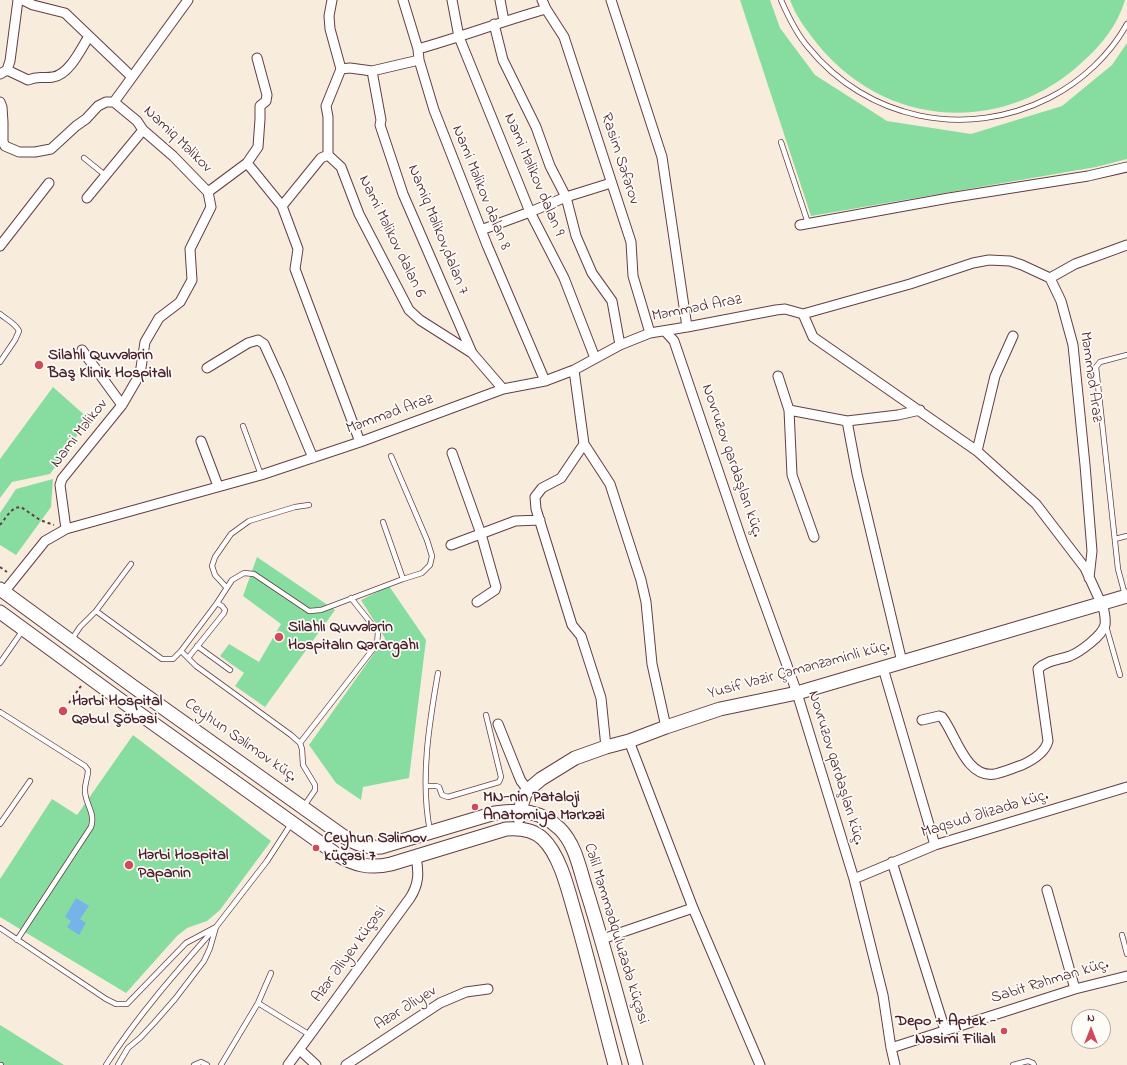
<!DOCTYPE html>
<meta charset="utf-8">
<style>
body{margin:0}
#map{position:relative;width:1127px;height:1065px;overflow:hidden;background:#f8ecdc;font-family:"Indie Flower",sans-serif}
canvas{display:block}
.north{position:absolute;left:1071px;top:1009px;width:40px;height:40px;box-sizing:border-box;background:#fdfcf7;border:1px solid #b5a4a5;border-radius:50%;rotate:0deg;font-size:11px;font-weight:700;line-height:16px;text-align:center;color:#4a1f2b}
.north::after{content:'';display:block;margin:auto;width:14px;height:18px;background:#d1495b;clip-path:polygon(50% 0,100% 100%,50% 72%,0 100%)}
</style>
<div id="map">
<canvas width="1127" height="1065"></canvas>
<div class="north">N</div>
</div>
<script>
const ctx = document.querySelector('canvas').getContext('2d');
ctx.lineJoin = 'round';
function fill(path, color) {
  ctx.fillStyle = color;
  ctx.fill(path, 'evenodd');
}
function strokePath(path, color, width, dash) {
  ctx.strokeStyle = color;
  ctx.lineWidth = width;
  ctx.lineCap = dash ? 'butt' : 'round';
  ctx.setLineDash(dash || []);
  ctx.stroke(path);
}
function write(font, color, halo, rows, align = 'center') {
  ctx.font = font + ' "Indie Flower",sans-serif';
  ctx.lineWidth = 3.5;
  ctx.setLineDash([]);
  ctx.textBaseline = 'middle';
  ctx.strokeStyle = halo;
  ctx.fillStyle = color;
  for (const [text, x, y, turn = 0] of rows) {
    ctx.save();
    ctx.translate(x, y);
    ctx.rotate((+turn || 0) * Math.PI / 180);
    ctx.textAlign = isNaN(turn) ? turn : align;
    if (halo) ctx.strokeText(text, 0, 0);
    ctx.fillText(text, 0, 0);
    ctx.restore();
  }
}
const green = new Path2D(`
 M740 0H770L780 28 815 75 887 121 971 134 1062 106 1112 65 1127 43V159L1096 167 811 216Z
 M790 0H1125C1117 27 1099 48 1078 66 999 135 886 127 819 46 808 32 796 17 790 0Z
 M53 387 89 419 50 474 12 482 0 498V459Z
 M53 479 51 507 16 555 0 545V513L16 489Z
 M257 557 335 610 265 707 235 686 244 673 220 656 229 644 259 662 281 624 243 596Z
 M389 586 426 640 409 778 363 787 361 800 336 783 309 745 385 638 361 600Z
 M133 735 271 841 220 910 207 921 187 928 177 936 126 993 0 917V879L52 799 77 815Z
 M0 1025 64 1065H0Z`);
const water = new Path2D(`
 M76 898 89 906 80 919 86 923 79 935 67 927 71 921 65 917Z`);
const path = new Path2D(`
 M0 525 10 512 15 508 21 507 40 520 54 525
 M0 567 7 572
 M69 703 81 686`);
const lane = new Path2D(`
 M781 0C788 16 796 33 808 47 867 120 966 140 1049 98 1081 82 1110 55 1127 24
 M781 142 808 223
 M84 158 105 175
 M0 314C6 319 16 324 19 331L15 340 0 362
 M243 426 261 475
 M383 522 403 579
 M1115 539 1127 536
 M226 587 215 575 212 566 215 557 231 534 249 521 295 507 309 505
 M1125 595 1118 569 1096 367 1100 362 1127 355
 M96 611 131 564
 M1106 626 1120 675
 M72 639 80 627 96 611 162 659H173L181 651 217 603 232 580 244 573 254 574 309 611 321 610 403 579 422 573 430 565 432 556 427 540 391 456
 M197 646 230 670
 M181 651 196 666 291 735 300 743 302 749 303 765 315 785V790L304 806
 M188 658 224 613 225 610 222 606 217 603
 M0 663 23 630
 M0 712 85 766 88 770C88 777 85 783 85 789 84 803 96 812 91 827L17 940
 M300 743 377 644 378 632 351 598
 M426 786H436L439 787 442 795 448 797 499 782 501 777 486 715
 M0 824 30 781
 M430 831C420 780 429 724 438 673
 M0 928 106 999 116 1004H127L186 943 216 927 267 861 291 824
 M1122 935 1127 954
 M258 1003 310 1035
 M0 1065H1
 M106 1065C138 1015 177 971 216 927L210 948 204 961 175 999 154 1023 140 1038 128 1048 118 1065
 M194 1065 201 1062 207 1065
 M221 1065 258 1003 271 973
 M1013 1065 1028 1061 1033 1063 1034 1065`);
const street = new Path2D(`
 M23 0 33 5 65 13 132 77
 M188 0 114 102 137 121 143 130 173 156 208 192 247 163 282 206 298 249 295 269 360 442
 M332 0 329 16 330 29 341 69
 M403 0 418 49 419 60 434 110 487 245 545 381
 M452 0 459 37 530 212 564 278 595 358
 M500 0 504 21
 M542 0 546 9 564 37 631 242 633 276 650 333
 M611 0 662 157 687 327
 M494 24 503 60 536 127 550 166 566 197 576 236 592 273 612 301 620 345
 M418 49C461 37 503 21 546 9
 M7 70 28 80C40 75 41 79 53 77 69 75 81 49 89 36
 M372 71 381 120 380 125 403 194 472 353 503 389
 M0 74 7 70 10 61 18 0
 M0 102 2 107 3 122V142L5 146 19 152H35L51 149 76 126 86 119 98 106 106 102H114
 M328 155 341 167 359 214 409 310 420 320 472 353
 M247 163 258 147 260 119V106L266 101 267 95 257 58
 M87 198 143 130
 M282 206 321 158 328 155V117L326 106 341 69 350 68 372 71 419 60
 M800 225 949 198 1088 176 1127 167
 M481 230 530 212 566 197 611 183
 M0 246 49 183
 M1050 278 1075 264 1127 245
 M803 314 813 337 977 451 1036 504 1085 568 1101 603
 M665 331 674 341 743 544 797 693 854 879 883 995 891 1048 895 1065
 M82 350 122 405 140 374 145 342 159 318 180 302 192 280 190 249 211 207 208 192
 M207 368 248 343 258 340 264 344 280 379 313 458
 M574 370 584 444 610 484 641 580 646 602 652 664 666 727
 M778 376 789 410
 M847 421 857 474 902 662
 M201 441 218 486
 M584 444 561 478 542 488 535 497 536 509 572 625 581 636 601 698 606 747
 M977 451 995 376 1013 336
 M452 453 481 534 496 587 495 590 477 602
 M66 529 60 485 62 479 122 405
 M814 537 792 475 789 410 847 421 898 415 920 410
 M451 545 515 521 540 520
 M4 592 45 541 66 529 261 475 360 442 503 389 545 381 574 370 620 345 650 333 687 327 776 310 785 309 803 314 910 284 973 263 989 260 1010 261 1022 265 1050 278 1061 301 1073 345 1085 465 1092 551 1089 578
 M883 668 935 845
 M922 720 939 716 942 717C956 735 966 779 995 774 1004 772 1013 768 1022 765 1033 760 1045 753 1048 741L1038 669C1047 660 1059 660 1070 656 1080 652 1102 636 1105 625 1106 618 1104 610 1102 603
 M498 724 518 774 521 781 528 790
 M629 741 693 908 760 1065
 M892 862 945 1030
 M854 879 935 845 1127 787
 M1047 890 1075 989
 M602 939 693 908
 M891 1048 1075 989 1127 976
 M300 1050 316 1065
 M288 1065 410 898C419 884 419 873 416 857
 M346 1065 440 1003 466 992 488 989`);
const secondary = new Path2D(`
 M0 589 131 685 343 836C356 844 366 848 381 847L495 813C520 809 540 810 560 829 576 845 580 871 587 892 605 949 620 1007 636 1065
 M0 612 119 699 336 854C354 865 370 869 391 864L506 829C519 828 533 829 543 839 561 856 569 894 576 917 590 966 602 1016 615 1065
 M519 817 520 810 525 794 528 790 541 779 575 758 606 747 629 741 666 727 720 709 797 693 1127 596`);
const markers = [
 [39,365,5,"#d1495b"],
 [279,637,5,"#d1495b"],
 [63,711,5,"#d1495b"],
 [475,807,4,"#d1495b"],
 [316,848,4,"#d1495b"],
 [129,865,5,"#d1495b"],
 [1004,1031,4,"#d1495b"]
];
const streetNames = [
 ["Namiq Məlikov",177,140,44],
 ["Rasim Səfərov",619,159,72],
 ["Nami Məlikov dalan 9",533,175,67],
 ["Nami Məlikov dalan 8",480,188,68],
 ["Namiq Məlikov,dalan 7",437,230,68],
 ["Nami Məlikov dalan 6",391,237,64],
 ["Məmməd Araz",697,309,-11],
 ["Məmməd Araz",1090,377,82],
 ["Məmməd Araz",390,415,-20],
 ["Nami Məlikov",80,434,-52],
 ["Novruzov qardaşları küç.",731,461,71],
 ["Yusif Vəzir Çəmənzəminli küç.",799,671,-15],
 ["Ceyhun Səlimov küç.",240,741,35],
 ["Novruzov qardaşları küç.",835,768,73],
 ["Maqsud Əlizadə küç.",985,815,-17],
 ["Cəlil Məmmədquluzadə küçəsi",615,934,73],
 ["Azər Əliyev küçəsi",350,955,-54],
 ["Sabit Rəhman küç.",1050,982,-17],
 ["Azər Əliyev",406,1009,-32]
];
const poiNames = [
 ["Silahlı Quvvələrin",48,356],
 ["Baş Klinik Hospitalı",48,374],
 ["Silahlı Quvvələrin",288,628],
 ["Hospitalın Qərargahı",288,646],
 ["Hərbi Hospital",72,702],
 ["Qəbul Şöbəsi",72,720],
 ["MN-nin Pataloji",483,798],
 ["Anatomiya Mərkəzi",483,816],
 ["Ceyhun Səlimov",324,839],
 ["küçəsi 7",324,857],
 ["Hərbi Hospital",138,856],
 ["Papanin",138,874],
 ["Depo + Aptek -",996,1022,"right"],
 ["Nəsimi Filialı",996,1040,"right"]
];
fill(green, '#87dd9f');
fill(water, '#76b3e8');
strokePath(lane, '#643e46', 6);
strokePath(street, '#643e46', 11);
strokePath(secondary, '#643e46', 15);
strokePath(path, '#643e46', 2, [3, 3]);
strokePath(lane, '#fff', 4.5);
strokePath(street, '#fff', 9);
strokePath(secondary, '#fff', 13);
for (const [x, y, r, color] of markers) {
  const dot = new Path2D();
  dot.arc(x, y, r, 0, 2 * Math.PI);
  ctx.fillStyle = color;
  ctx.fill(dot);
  strokePath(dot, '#fdfcf7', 1.5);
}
write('16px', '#4a1f2b', '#fdfcf7', streetNames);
write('bold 16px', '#4a1f2b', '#fdfcf7', poiNames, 'left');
</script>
